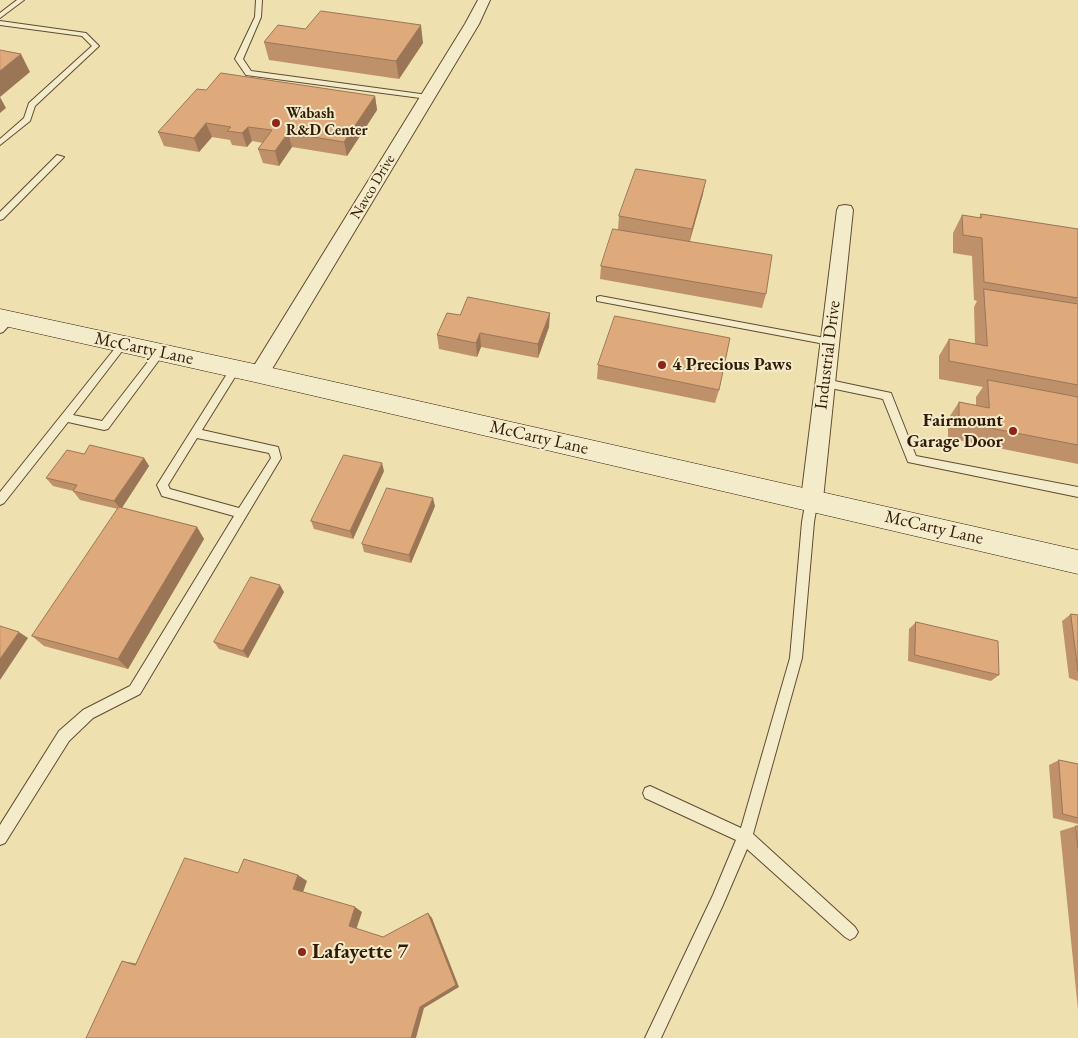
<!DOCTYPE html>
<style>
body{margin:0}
canvas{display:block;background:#eee0af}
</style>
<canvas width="1078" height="1038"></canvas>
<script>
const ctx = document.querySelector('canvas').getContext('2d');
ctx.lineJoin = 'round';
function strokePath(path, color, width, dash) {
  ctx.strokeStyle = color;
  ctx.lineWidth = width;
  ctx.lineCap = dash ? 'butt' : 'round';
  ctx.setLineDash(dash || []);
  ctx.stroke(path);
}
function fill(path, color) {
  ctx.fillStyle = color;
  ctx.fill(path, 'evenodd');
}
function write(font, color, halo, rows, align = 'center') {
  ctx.font = font + ' "EB Garamond",serif';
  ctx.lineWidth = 4;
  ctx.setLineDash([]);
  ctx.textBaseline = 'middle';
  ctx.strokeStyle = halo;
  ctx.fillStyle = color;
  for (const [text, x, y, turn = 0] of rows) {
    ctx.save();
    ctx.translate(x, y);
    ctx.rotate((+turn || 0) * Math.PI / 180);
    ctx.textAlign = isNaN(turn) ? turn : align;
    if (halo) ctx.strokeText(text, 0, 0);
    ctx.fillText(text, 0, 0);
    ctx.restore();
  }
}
const service = new Path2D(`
 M17 0H24L0 18V13Z
 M256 0H262L261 17 243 59 251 71 428 95 432 97 428 99 246 75 235 59 255 17Z
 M0 21 86 33 99 46 35 106 30 121 0 145V139L24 118 29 103 92 46 82 36 0 25Z
 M57 155 64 157 3 219 0 220V212Z
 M600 296 830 339 835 342 830 345 597 301V297Z
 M10 316 15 319 3 332 0 333V324Z
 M123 341 128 344 126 346 73 415 102 421 157 350H163L165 352 108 429 104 430 68 422 4 503 0 505V492L120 342Z
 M235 365 240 369 202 430 278 447 281 458 140 694 93 718 69 741 5 843 0 845V825L59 731 83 710 130 686 234 516 162 496 157 485 232 366ZM197 438 269 453 271 458 239 508 170 489 168 485Z
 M825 379 891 393 916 456 1078 487V497L908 462 883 399 821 386 820 383 821 380Z
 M812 494 816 496 818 499 814 522 802 658 753 834 855 927 858 932 855 937 850 940 845 937 747 849 723 905 661 1038H645L713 895 736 840 645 798 643 793 645 788 650 786 741 828 790 658 802 522 806 499 808 496Z`);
const minor = new Path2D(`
 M478 0H490L479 24 266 379 259 381 252 379 249 374 252 369 465 24Z
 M845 205 851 206 853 210 823 499 820 505 812 508 804 505 801 499 837 210 839 206Z`);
const secondary = new Path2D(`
 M0 309 259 365 1078 550V574L259 383 0 325Z`);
const wall = new Path2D(`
 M305 29 423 43 399 79 269 60 264 42Z
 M206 90 375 96 377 110 347 156 292 147 279 166 263 163 258 149 263 143 252 141 247 147 232 145 230 140 212 137 199 152 164 146 158 132Z
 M703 194 690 241 766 294 762 308 600 279 601 266 618 229 619 216Z
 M981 214 1078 229V464L948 438V419L959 402 976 405V397L983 387 939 379V356L949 339 975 344 974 307 977 301 974 300 972 256 953 253V233L962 215 979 218Z
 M460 315 549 327 538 358 481 347 477 357 439 349 437 335Z
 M598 365 719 390 715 403 597 379Z
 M84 454 144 458 149 466 122 508 197 527 204 539 128 669 44 646 32 636 118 509 80 500 73 491 53 486 46 478Z
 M384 471 353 539 314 529 311 521Z
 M435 506 411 563 364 552 362 544Z
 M284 592 248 658 219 649 214 642Z
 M1071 614 1078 615V681L1069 678 1062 621Z
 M916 622 999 675 991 681 908 661 909 629Z
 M1059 760 1078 764V824L1053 818 1049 765Z
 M1076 826H1078V1010L1060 831Z`);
const shadedWall = new Path2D(`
 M421 25 423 43 399 79 396 61Z
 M21 54 30 72 0 97V71Z
 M375 96 377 110 347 156 344 142Z
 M0 97 6 108 0 113Z
 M206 123 212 137 199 152 194 138Z
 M248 127 252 141 247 147 242 133Z
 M288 133 292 147 279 166 275 151Z
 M706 180 703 194 689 243 692 229Z
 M550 313 549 327 538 358V344Z
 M480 333 481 347 477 357 476 343Z
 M144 458 149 466 121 509 114 501Z
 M382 463 384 471 353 539 350 531Z
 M433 498 435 506 411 563 409 555Z
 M197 527 204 539 128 669 118 659Z
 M280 585 284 592 248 658 243 651Z
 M19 632 28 638 0 680V659Z
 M298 875 307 881 302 895 293 889Z
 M355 907 362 912 356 930 349 926Z
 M428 913 432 918 459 987 424 1008 416 1038H411Z
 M122 961 139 964 135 965Z`);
const building = new Path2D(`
 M321 11 421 25 396 61 264 42 278 25 305 29Z
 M0 50 21 54 0 71Z
 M221 73 375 96 344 142 288 133 275 151 258 149 272 130 248 127 242 133 227 131 231 127 206 123 194 138 158 132 197 89 206 90Z
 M636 169 706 180 692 229 619 216Z
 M981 214 1078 229V298L984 282 982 238 963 235 962 215 981 218Z
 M613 229 772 255 766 294 601 266Z
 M984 289 1078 304V385L949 361V339L987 346Z
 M468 297 550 313 538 344 480 333 476 343 437 335 447 313 460 315Z
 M615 316 730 338 719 390 598 365Z
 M988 380 1078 397V445L959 422V402L989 408Z
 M90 445 144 458 114 501 73 491 77 485 46 478 67 450 84 454Z
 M344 455 382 463 350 531 311 521Z
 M387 488 433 498 409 555 362 544Z
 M119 507 197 527 118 659 32 636Z
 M251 577 280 585 243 651 214 642Z
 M1071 614 1078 615V671Z
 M916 622 998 641 999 675 915 655Z
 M0 626 19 632 0 659Z
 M1059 760 1078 764V818L1063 814Z
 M1076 826H1078V848Z
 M185 858 238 873 244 859 298 875 293 889 355 907 349 926 383 937 428 913 456 985 420 1007 411 1038H86L122 961 135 965Z`);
const markers = [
 [276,123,5,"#8f2418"],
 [662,365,5,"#8f2418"],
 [1013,431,5,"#8f2418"],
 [302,952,5,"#8f2418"]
];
const farPoinames = [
 ["Wabash",286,114],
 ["R&D Center",286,131]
];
const farStreetnames = [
 ["Navco Drive",373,187,-59]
];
const streetNames = [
 ["McCarty Lane",144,349,12],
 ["Industrial Drive",828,355,-83],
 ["McCarty Lane",539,438,13],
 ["McCarty Lane",934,528,13]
];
const poiNames = [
 ["4 Precious Paws",672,365],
 ["Fairmount",1003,421,"right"],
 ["Garage Door",1003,442,"right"]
];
const nearPoinames = [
 ["Lafayette 7",312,952]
];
strokePath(service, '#604c31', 2);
strokePath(minor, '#604c31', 2);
strokePath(secondary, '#301b07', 1);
fill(service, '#f4ebcb');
fill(minor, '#f4ebcb');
fill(secondary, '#f4ebcb');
fill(wall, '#bf916a');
fill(shadedWall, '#9b7656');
fill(building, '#dea97b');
strokePath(building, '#9b7656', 1);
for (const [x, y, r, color] of markers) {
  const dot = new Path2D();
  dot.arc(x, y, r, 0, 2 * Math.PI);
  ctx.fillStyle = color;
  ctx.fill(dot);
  strokePath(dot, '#f4ebcb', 2);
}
write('bold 15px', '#301b07', '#f4ebcb', farPoinames, 'left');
write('15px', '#301b07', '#f4ebcb', farStreetnames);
write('18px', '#301b07', '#f4ebcb', streetNames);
write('bold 18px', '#301b07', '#f4ebcb', poiNames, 'left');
write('bold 21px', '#301b07', '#f4ebcb', nearPoinames, 'left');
</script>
